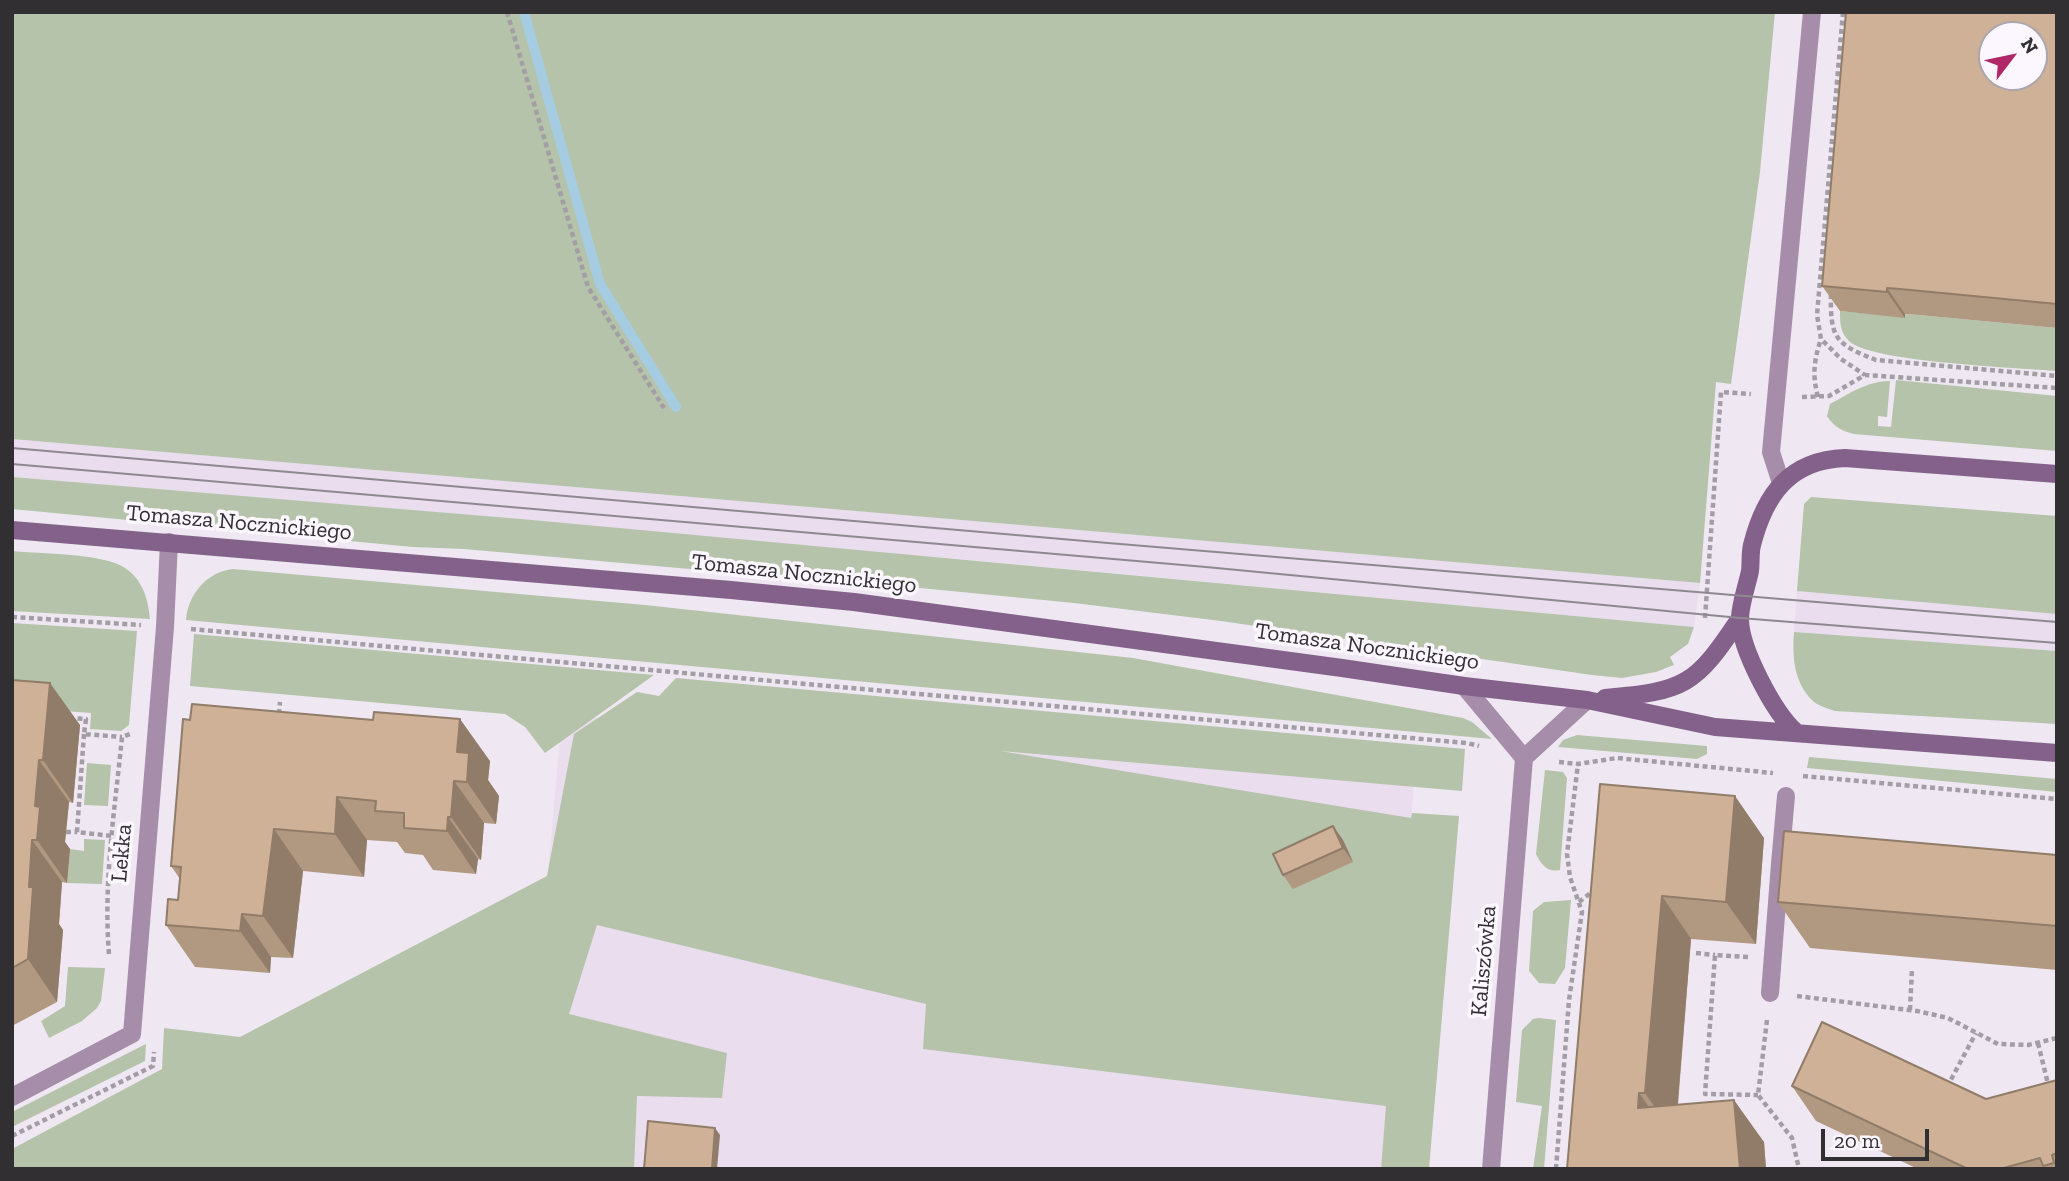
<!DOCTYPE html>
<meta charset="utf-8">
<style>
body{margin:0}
#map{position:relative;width:2069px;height:1181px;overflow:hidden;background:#efe8f2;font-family:"Zilla Slab",serif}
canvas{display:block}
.frame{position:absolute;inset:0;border:14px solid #322f33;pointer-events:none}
.north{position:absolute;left:1978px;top:21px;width:70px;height:70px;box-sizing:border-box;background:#fcf6fe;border:2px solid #aba6ad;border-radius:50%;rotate:58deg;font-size:19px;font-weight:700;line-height:28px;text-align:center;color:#322f33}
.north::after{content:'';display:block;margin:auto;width:24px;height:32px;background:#b12868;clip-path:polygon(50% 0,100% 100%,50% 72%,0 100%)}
.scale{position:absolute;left:1821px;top:1129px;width:108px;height:32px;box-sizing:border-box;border:4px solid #322f33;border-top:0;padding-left:9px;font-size:21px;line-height:24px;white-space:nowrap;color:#322f33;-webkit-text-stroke:5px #fcf6fe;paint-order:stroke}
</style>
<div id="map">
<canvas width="2069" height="1181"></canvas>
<div class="frame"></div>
<div class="north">N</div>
<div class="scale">20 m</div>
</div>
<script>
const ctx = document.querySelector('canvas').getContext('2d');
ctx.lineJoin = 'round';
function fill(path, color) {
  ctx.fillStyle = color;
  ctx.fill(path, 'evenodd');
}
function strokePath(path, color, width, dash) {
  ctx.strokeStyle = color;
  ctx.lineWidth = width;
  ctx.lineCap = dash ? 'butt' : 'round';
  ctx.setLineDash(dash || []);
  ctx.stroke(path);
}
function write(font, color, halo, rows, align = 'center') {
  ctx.font = font + ' "Zilla Slab",serif';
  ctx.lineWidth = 7;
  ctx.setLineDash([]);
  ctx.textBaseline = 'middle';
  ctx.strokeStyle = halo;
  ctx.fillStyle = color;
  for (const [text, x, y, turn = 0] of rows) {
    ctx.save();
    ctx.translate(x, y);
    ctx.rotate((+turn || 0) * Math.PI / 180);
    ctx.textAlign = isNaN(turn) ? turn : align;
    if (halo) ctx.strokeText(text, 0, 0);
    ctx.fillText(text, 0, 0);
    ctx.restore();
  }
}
const built = new Path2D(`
 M12 439 1700 583 1694 627 961 559 846 551 12 477Z
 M1797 591 2057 614V651L1794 632Z
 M562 715 1414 786 1381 1169H522Z`);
const green = new Path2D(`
 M12 12H1775L1760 172 1731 384 1716 382 1700 583 12 439Z
 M1840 311 1905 317V314L1919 315 2057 328V371C2021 368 1869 362 1849 341 1840 332 1840 323 1840 311Z
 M1896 380 2057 396V451L1854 434C1842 431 1834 427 1827 416L1830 404C1849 394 1867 381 1890 381L1887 417 1878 416V426L1891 427Z
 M12 477 521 519 1694 627 1688 644 1670 657 1674 665 1656 672 1622 678 1592 675 1221 621 1074 603 838 580 701 570 464 549 413 547 12 509Z
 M1811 497 2057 516V614L1797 591 1804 504Z
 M12 551C40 554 103 553 125 568 143 580 148 599 150 619L12 611Z
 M233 569 645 605 1133 658 1463 718 1472 722 1492 739 186 620C188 594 207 572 233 569Z
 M12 623 137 631 129 725 121 731 90 729 91 713 12 707Z
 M1794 632 2057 651V724L1835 711C1829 709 1819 706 1814 702 1794 684 1792 657 1794 632Z
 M194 634 654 675 545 753 525 727 505 714 190 686Z
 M676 678 1465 749 1462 791 1000 751 1411 818 1412 813 1459 816 1429 1169H1381L1386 1106 923 1049 926 1004 597 925 569 1014 727 1053 722 1098 637 1096 634 1169H12V1149L162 1069 164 1028 240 1037 547 876 574 734 637 692 659 696Z
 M1577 735 1707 746V754L1697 759 1558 747 1563 740Z
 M1809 757 2057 779V792L1807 768Z
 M87 763 111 765 108 806 84 805Z
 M1545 770 1563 772 1567 778 1560 870C1547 873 1541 864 1536 854Z
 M84 839 105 840 102 884 67 883 70 849 84 851Z
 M1571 900 1565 968 1555 984 1539 983 1529 971 1533 911 1544 902Z
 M68 967 105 968 101 1001 97 1008 82 1021 49 1038 41 1021 65 1006Z
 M1539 1018 1556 1020 1544 1169H1533L1542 1106 1516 1102 1522 1030 1533 1019Z
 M146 1044 145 1061 12 1127V1112Z`);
const stream = new Path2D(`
 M524 12 600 284 676 407`);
const path = new Path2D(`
 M507 12 588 287 664 408
 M1843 12 1817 315 1821 339 1841 359 1865 375
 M1831 294C1830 338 1835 344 1876 360L2057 376
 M1802 397 1829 396 1865 375 2057 388
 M1818 397C1812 375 1814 360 1821 339
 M12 617 141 625
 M1705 618 1721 392 1751 394
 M191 629 1467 743 1479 746
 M279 714 280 702
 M69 718 86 719 84 734 122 737
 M84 734 77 832 112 836
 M1559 762 1578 764 1617 758 1773 773
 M1803 776 2057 799
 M66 832H77
 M1579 902 1593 891
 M1696 953 1715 955
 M109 954C103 882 115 809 122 737L130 734
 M1748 957 1715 955 1705 1094 1758 1095
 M1797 996 1917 1011 1948 1018 1998 1044 2028 1045 2057 1038
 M1910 1010 1912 969
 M1767 1020 1758 1095 1792 1138 1799 1169
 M2038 1043 2049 1088
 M1947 1087 1976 1033
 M12 1136 153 1066 154 1052
 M1556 1169 1569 1000 1582 912 1570 877 1567 854 1578 764`);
const lane = new Path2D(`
 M1780 864 1786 796`);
const street = new Path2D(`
 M1781 483 1771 452 1812 12
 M1464 686 1524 758
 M1770 993 1780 864
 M12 1097 132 1034 165 627 169 542
 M1491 1169 1524 758 1587 700`);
const secondary = new Path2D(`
 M12 530 731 590 854 602 1342 668 1464 686 1587 700 1715 727 2057 753
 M1605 698C1685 691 1695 686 1740 618
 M1796 732C1774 713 1740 648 1740 619 1740 604 1747 586 1750 571 1751 563 1750 553 1752 545 1765 494 1790 460 1845 458L2057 474`);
const tram = new Path2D(`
 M12 448 1108 543 2057 622
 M12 464 1206 567 1740 618 2057 643`);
const wall = new Path2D(`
 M2057 12V328L1919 315 1905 314V318L1840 311 1822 286Z
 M12 680 80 725 73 803 69 802 65 842 70 849 67 883 62 882 59 924 63 930 57 1002 12 1026Z
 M183 719 490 761 488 780 499 796 496 824 484 823 481 860 478 859 476 874 433 870 423 855 405 853 397 842 367 840 364 877 303 871 293 958 271 957 270 973 195 967 166 925 178 900 180 879 171 866Z
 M1600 784 1764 838 1756 944 1691 939 1678 1105 1764 1142 1766 1169H1567Z
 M1333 826 1343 840 1353 862 1293 889 1283 875Z
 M2057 855V970L1810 948 1778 902Z
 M2057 1080V1169H1918L1816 1121 1792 1086 1986 1099Z`);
const shadedWall = new Path2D(`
 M1887 288 1905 314V318L1887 292Z
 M50 683 80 725 73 803 43 760Z
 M460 719 490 761 488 780 499 796 496 824 467 782 457 752Z
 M39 760 69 802 65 842 70 849 67 883 37 840 35 806Z
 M454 781 484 823 481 860 451 817Z
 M1735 796 1764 838 1756 944 1726 902Z
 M337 797 367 840 364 877 335 834Z
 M448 817 478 859 476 874 447 831Z
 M1333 826 1343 840 1353 862 1343 848Z
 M274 829 303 871 293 958 263 916Z
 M32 840 62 882 59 924 63 930 57 1002 28 959 29 887Z
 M1662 896 1691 939 1675 1136 1645 1093Z
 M242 914 271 957 270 973 240 931Z
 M1639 1093 1669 1135 1638 1108Z
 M1734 1100 1764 1142 1766 1169H1740Z
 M715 1128 720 1135 717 1169H712Z`);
const building = new Path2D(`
 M1846 12H2057V304L1900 289 1887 288V292L1822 286ZM1992 35H2034V77H1992Z
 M12 680 50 683 43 760H39L35 806 40 807 37 840H32L29 887H33L28 959 12 968Z
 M192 704 373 720 374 712 460 719 457 752 469 753 467 782 454 781 451 817H448L447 831 404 828V813L375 811 376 801 337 797 335 834 274 829 263 916 242 914 240 931 166 925 168 899 178 900 181 867 171 866 183 719 190 720Z
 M1600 784 1735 796 1726 902 1662 896 1645 1093H1639L1638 1108 1734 1100 1740 1169H1567Z
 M1333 826 1343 848 1283 875 1273 854Z
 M1784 831 2057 855V926L1778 902Z
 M1822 1022 1986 1099 2057 1080V1153L2052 1155 2054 1163 2043 1166 2040 1158 2000 1169H1968L1792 1086Z
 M648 1121 715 1128 712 1169H644Z`);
const streetNames = [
 ["Tomasza Nocznickiego",239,523,5],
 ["Tomasza Nocznickiego",804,574,6],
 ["Tomasza Nocznickiego",1367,647,8],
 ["Lekka",122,853,-85],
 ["Kaliszówka",1484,961,-85]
];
fill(built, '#e9ddee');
fill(green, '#b4c3aa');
strokePath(stream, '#a6cce2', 10);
strokePath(path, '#a39ea6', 4.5, [5, 3.5]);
strokePath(lane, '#a68daa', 18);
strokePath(street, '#a68daa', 18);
strokePath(secondary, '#83618a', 18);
strokePath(tram, '#8e8990', 2);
fill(wall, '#b19881');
fill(shadedWall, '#907c69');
fill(building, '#ceb196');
strokePath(building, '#907c69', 2);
write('23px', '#322f33', '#fcf6fe', streetNames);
</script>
